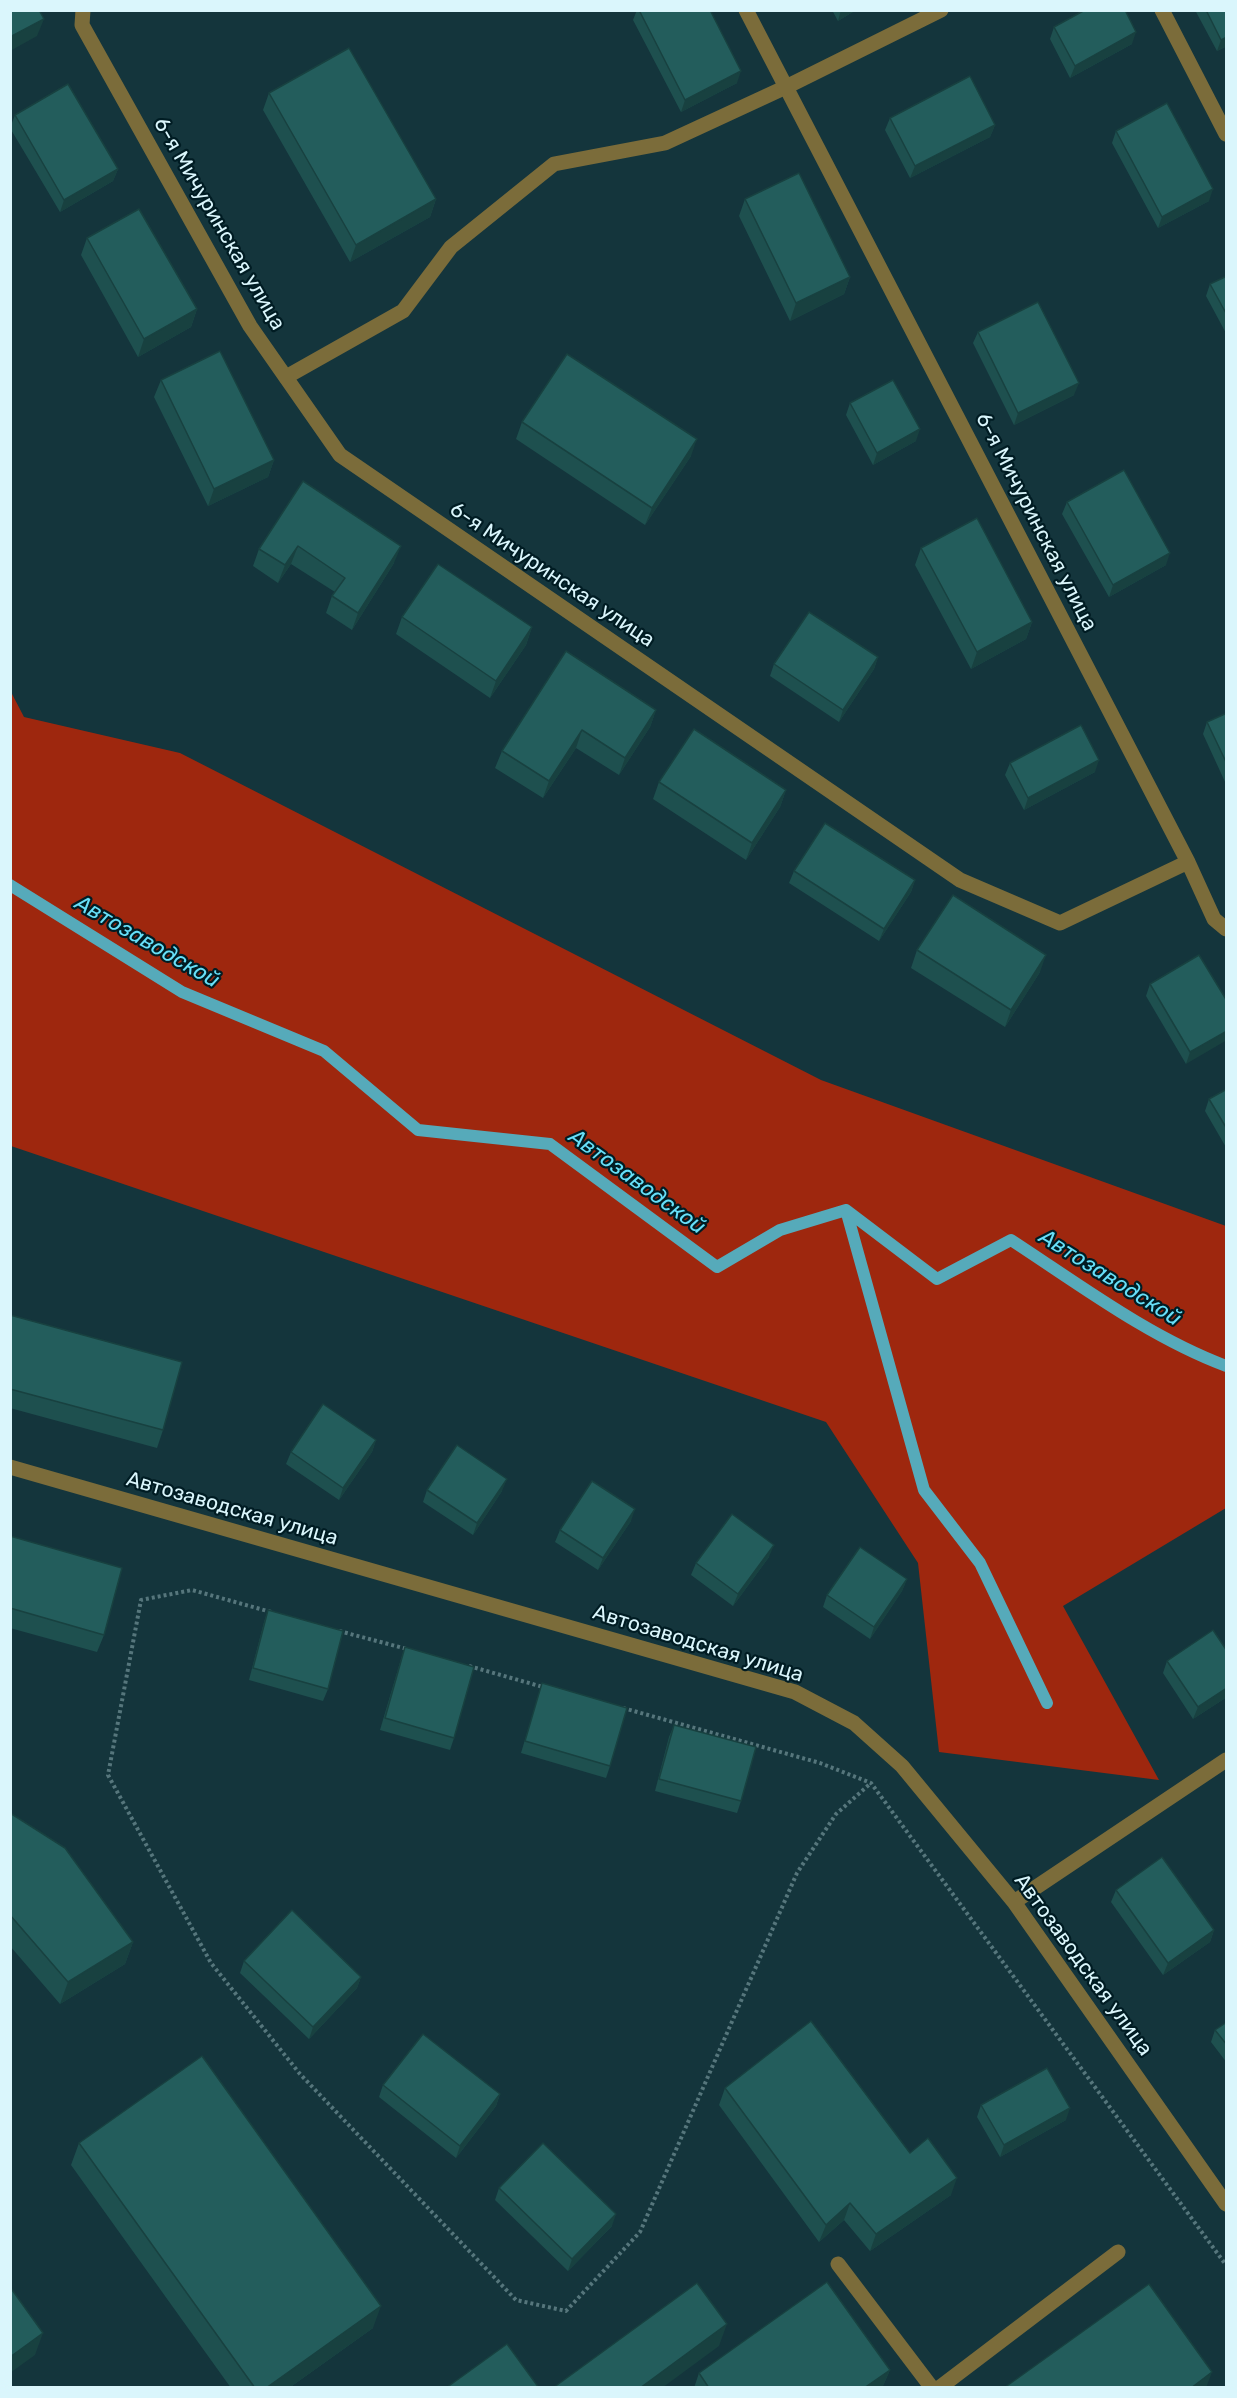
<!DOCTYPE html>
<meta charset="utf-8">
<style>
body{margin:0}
#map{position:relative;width:1237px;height:2398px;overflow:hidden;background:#14353c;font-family:Rubik,sans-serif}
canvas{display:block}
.frame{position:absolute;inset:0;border:12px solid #daf6fc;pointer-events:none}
</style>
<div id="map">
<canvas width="1237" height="2398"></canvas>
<div class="frame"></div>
</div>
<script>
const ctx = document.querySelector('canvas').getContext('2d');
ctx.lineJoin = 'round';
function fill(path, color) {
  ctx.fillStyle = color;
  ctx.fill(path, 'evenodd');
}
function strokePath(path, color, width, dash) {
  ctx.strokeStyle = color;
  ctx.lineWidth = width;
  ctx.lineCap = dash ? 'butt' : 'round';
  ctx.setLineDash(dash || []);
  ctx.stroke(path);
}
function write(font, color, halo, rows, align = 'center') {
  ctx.font = font + ' Rubik,sans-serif';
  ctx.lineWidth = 4.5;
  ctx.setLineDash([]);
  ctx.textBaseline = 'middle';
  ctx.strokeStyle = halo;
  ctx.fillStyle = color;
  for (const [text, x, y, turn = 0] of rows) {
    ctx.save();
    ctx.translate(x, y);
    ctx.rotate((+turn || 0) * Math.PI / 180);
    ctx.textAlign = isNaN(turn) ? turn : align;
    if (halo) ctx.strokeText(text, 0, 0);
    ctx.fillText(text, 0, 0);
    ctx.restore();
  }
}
const forest = new Path2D(`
 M11 692 24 717 180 753 821 1080 1226 1226V1508L1063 1606 1159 1780 939 1752 918 1563 826 1422 11 1146Z`);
const stream = new Path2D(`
 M10 885 182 992 324 1051 418 1130 550 1144 717 1267 780 1230 846 1210 937 1279 1011 1240C1080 1285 1149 1337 1226 1366
 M846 1210 924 1490 980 1563 1047 1703`);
const path = new Path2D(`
 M271 1612 192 1590 141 1600 108 1775 211 1963 300 2074 516 2300 566 2311 640 2232 797 1873 836 1814 871 1783
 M339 1631 407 1649
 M469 1666 543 1687
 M623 1708 820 1763 871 1783 1226 2265`);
const lane = new Path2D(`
 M286 377 403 311 451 247 554 164 665 143 786 87`);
const street = new Path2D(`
 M83 10 82 25 250 326 340 455 960 880 1060 923 1188 862
 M746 10 1188 862 1214 919 1226 929
 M1162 10 1226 134
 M786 87 941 10
 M10 1467 795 1692 854 1723 902 1766 1014 1902 1226 2204
 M1014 1902 1226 1760
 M838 2264 932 2388
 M939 2388 1118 2252`);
const wall = new Path2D(`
 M637 10H710L737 83 681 112 633 20Z
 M832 10H856L838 21Z
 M1195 10H1227V46L1217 51Z
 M1054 27 1132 44 1070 78 1050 39Z
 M269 93 436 199 430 217 350 262 263 110Z
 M15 115 118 169 113 181 60 212 10 128Z
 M890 118 995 125 990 137 910 178 885 130Z
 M1116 131 1209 201 1158 228 1112 143Z
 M745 199 850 277 844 294 790 321 739 216Z
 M87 238 197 309 191 327 138 357 81 255Z
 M1227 276V335L1206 296 1210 284Z
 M978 332 1074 395 1014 425 973 343Z
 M161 380 274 460 268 477 208 506 154 397Z
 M850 403 916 441 873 465 846 415Z
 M522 422 691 456 645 525 516 439Z
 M303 481 394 563 352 630 326 613 332 596 335 592 291 564 278 583 253 566 259 549Z
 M1067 502 1166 565 1109 597 1062 514Z
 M921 548 1032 622 1026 639 971 669 915 565Z
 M402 617 532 627 526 645 490 698 396 634Z
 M878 657 874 669 839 722 770 676 774 664Z
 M656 710 650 727 619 775 576 748 543 798 495 768 502 751Z
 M1227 713V783L1226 784 1203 734 1207 722Z
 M1010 763 1095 772 1024 810 1005 775Z
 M659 782 786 790 780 807 746 860 653 799Z
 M794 871 915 880 911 892 879 941 789 883Z
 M917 950 1040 972 1005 1027 911 968Z
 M1150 984 1227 1001 1186 1064 1146 996Z
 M1227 1089V1149L1205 1111 1209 1099Z
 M10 1315 163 1430 157 1448 10 1408Z
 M376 1440 372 1452 339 1500 286 1464 291 1452Z
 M427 1490 502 1491 473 1535 423 1502Z
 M631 1521 598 1570 555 1542 560 1530Z
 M10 1536 104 1635 97 1652 10 1628Z
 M769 1557 733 1606 691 1575 696 1563Z
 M907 1579 902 1591 870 1639 823 1607 827 1595Z
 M268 1610 328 1689 323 1701 249 1680 264 1622Z
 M405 1647 454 1738 450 1750 380 1730 401 1659Z
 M1227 1651V1697L1193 1719 1163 1673 1167 1661Z
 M542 1683 610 1766 606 1778 521 1753Z
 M674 1725 741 1801 737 1813 655 1791 669 1737Z
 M10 1813 133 1942 125 1964 60 2004 10 1946Z
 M1116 1890 1214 1930 1210 1942 1163 1975 1111 1902Z
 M244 1961 361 1977 357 1988 309 2039 240 1973Z
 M1227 2022V2063L1211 2042 1215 2030Z
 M383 2085 500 2094 496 2106 456 2158 379 2097Z
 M725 2088 910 2153 951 2195 870 2251 844 2220 819 2242 719 2105Z
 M981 2105 1066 2120 1000 2157 977 2117Z
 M79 2143 373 2328 289 2388H231L71 2165Z
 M499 2188 612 2226 568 2271 495 2200Z
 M890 2370 882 2388H694L699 2373Z`);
const shadedWall = new Path2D(`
 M841 10H856L838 21Z
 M44 19 37 36 10 51V37Z
 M1136 32 1132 44 1070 78 1075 66Z
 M1227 37V46L1217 51 1221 40Z
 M741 71 737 83 681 112 685 100Z
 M995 125 990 137 910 178 915 166Z
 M118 169 113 181 60 212 64 200Z
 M1213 189 1209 201 1158 228 1162 217Z
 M436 199 430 217 350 262 356 245Z
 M850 277 844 294 790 321 796 303Z
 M197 309 191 327 138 357 144 339Z
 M1079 383 1074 395 1014 425 1018 413Z
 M920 429 916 441 873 465 877 453Z
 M697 439 691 456 645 525 652 508Z
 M274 460 268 477 208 506 214 489Z
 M298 546 291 564 278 583 285 565Z
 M401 546 394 563 352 630 358 613Z
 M1170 553 1166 565 1109 597 1113 585Z
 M1032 622 1026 639 971 669 977 652Z
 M532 627 526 645 490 698 496 681Z
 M878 657 874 669 839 722 843 710Z
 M656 710 650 727 619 775 625 758Z
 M582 730 576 748 543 798 549 781Z
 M1099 760 1095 772 1024 810 1028 798Z
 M786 790 780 807 746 860 752 843Z
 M915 880 911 892 879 941 884 929Z
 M1046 955 1040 972 1005 1027 1011 1010Z
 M1227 1031V1040L1186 1064 1190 1052Z
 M376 1440 372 1452 339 1500 343 1488Z
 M507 1479 502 1491 473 1535 477 1523Z
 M635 1509 631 1521 598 1570 603 1558Z
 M774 1545 769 1557 733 1606 738 1594Z
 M907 1579 902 1591 870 1639 874 1627Z
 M1227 1688V1697L1193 1719 1198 1707Z
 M1214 1930 1210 1942 1163 1975 1168 1963Z
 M133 1942 125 1964 60 2004 68 1982Z
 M361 1977 357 1988 309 2039 313 2027Z
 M500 2094 496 2106 456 2158 460 2146Z
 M1070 2108 1066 2120 1000 2157 1004 2145Z
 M957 2178 951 2195 870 2251 876 2234Z
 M850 2203 844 2220 819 2242 826 2225Z
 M616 2214 612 2226 568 2271 572 2259Z
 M381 2306 373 2328 289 2388H266Z
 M727 2324 719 2346 662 2388H640Z
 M43 2333 35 2355 10 2373V2357Z
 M890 2370 882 2388H864Z
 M1212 2372 1206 2388H1191Z`);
const building = new Path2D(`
 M10 10H39L44 19 10 37Z
 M639 10H710L741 71 685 100Z
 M1085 10H1125L1136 32 1075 66 1054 27Z
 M1206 10H1227V37L1221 40Z
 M349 48 436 199 356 245 269 93Z
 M970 76 995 125 915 166 890 118Z
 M68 84 118 169 64 200 15 115Z
 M1167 103 1213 189 1162 217 1116 131Z
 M799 173 850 277 796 303 745 199Z
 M139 209 197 309 144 339 87 238Z
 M1227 276V315L1210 284Z
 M1038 302 1079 383 1018 413 978 332Z
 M220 351 274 460 214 489 161 380Z
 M567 354 697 439 652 508 522 422Z
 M893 380 920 429 877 453 850 403Z
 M1124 470 1170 553 1113 585 1067 502Z
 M303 481 401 546 358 613 332 596 345 578 298 546 285 565 259 549Z
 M977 518 1032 622 977 652 921 548Z
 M438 564 532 627 496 681 402 617Z
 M809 612 878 657 843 710 774 664Z
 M566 651 656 710 625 758 582 730 549 781 502 751Z
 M1227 713V764L1207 722Z
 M1081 725 1099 760 1028 798 1010 763Z
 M694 729 786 790 752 843 659 782Z
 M825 823 915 880 884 929 794 871Z
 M953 895 1046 955 1011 1010 917 950Z
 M1199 955 1227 1001V1031L1190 1052 1150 984Z
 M1227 1089V1129L1209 1099Z
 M10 1315 182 1362 163 1430 10 1389Z
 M323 1404 376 1440 343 1488 291 1452Z
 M457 1445 507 1479 477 1523 427 1490Z
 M592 1481 635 1509 603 1558 560 1530Z
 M732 1514 774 1545 738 1594 696 1563Z
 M10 1536 122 1568 104 1635 10 1608Z
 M860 1547 907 1579 874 1627 827 1595Z
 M268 1610 343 1631 328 1689 253 1668Z
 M1213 1630 1227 1651V1688L1198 1707 1167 1661Z
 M405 1647 474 1667 454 1738 385 1718Z
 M542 1683 627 1708 610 1766 525 1741Z
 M674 1725 756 1747 741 1801 659 1779Z
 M10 1813 65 1848 133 1942 68 1982 10 1915Z
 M1162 1857 1214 1930 1168 1963 1116 1890Z
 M292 1910 361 1977 313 2027 244 1961Z
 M811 2021 910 2153 928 2138 957 2178 876 2234 850 2203 826 2225 725 2088Z
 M1227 2022V2045L1215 2030Z
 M423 2034 500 2094 460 2146 383 2085Z
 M202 2056 381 2306 266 2388H255L79 2143Z
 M1047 2068 1070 2108 1004 2145 981 2105Z
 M543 2143 616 2214 572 2259 499 2188Z
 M827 2282 890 2370 864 2388H709L699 2373Z
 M697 2283 727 2324 640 2388H553Z
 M1149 2284 1212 2372 1191 2388H1004Z
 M10 2287 43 2333 10 2357Z
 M507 2344 539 2388H446Z`);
const streetNames = [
 ["6-я Мичуринская улица",219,224,60],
 ["6-я Мичуринская улица",1036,522,63],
 ["6-я Мичуринская улица",552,575,34],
 ["Автозаводская улица",232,1509,16],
 ["Автозаводская улица",698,1644,17],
 ["Автозаводская улица",1083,1965,54]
];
const waterNames = [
 ["Автозаводской",147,942,30],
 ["Автозаводской",637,1182,36],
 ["Автозаводской",1110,1278,32]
];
fill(forest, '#9e270e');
strokePath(stream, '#56aaba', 12);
strokePath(path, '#56767c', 4, [3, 3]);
strokePath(lane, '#7b6c3a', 15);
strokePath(street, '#7b6c3a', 15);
fill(wall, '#1e504f');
fill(shadedWall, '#184140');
fill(building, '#235d5c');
strokePath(building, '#184140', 1.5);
write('21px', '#daf6fc', '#001c23', streetNames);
write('italic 22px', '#67e0f9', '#001c23', waterNames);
</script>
